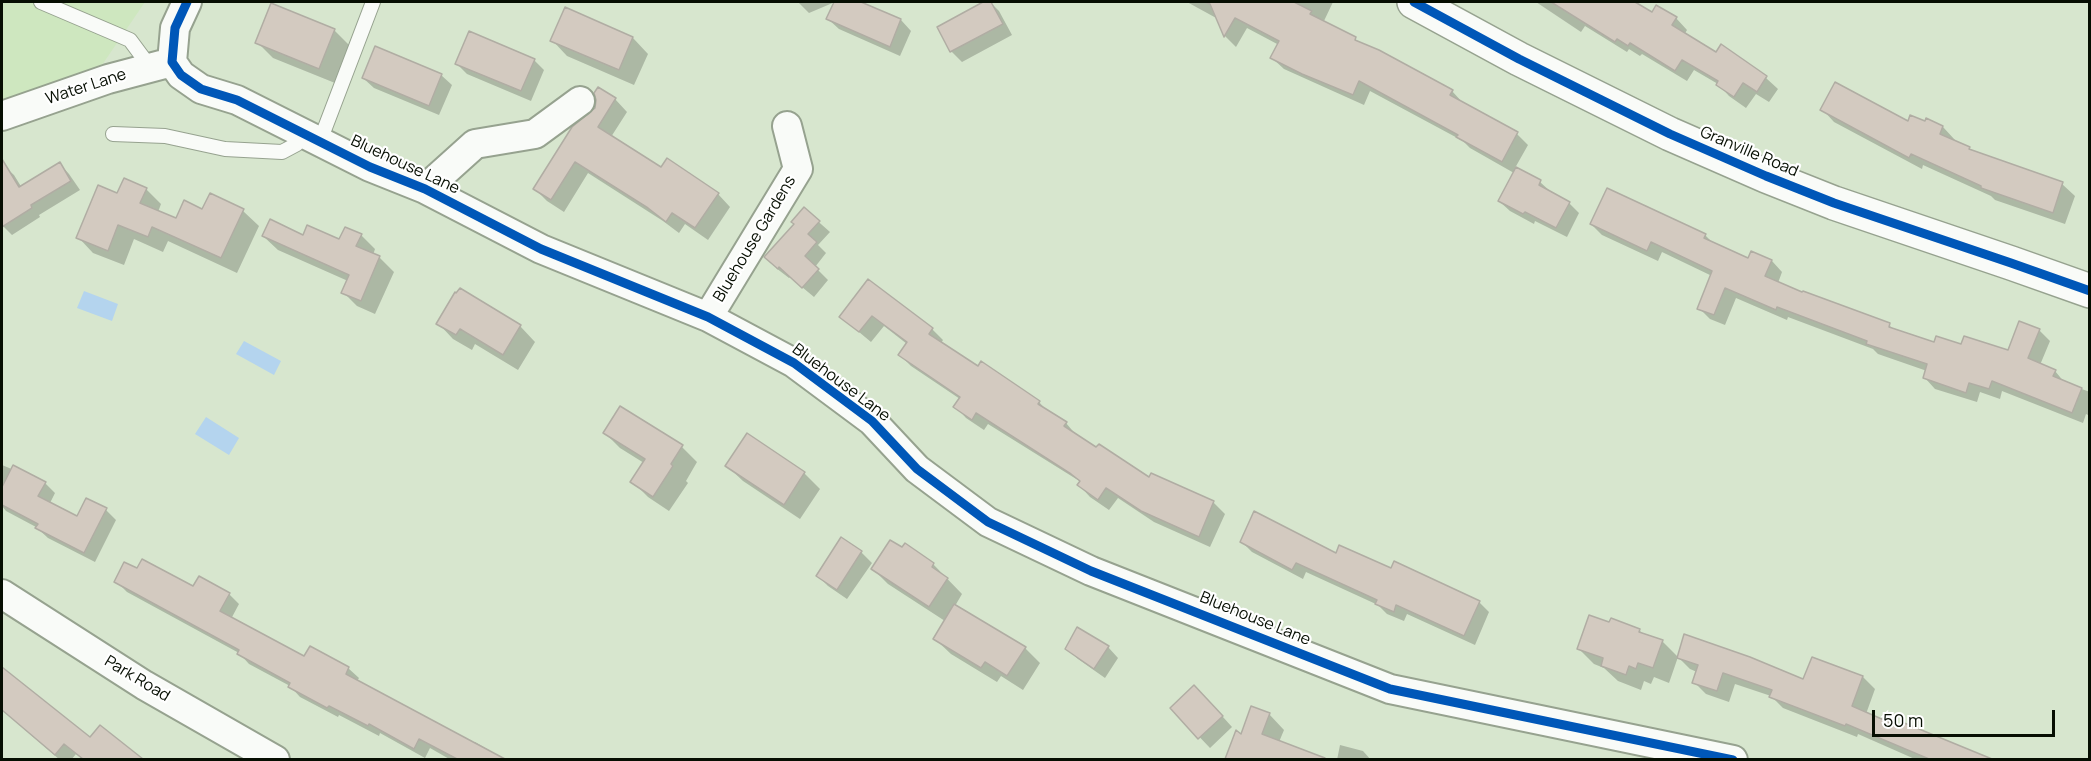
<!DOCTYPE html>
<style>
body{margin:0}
#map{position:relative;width:2091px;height:761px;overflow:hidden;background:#d7e6ce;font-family:Manrope,sans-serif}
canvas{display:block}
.frame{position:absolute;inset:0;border:3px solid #060e02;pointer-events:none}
.scale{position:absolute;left:1872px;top:710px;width:183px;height:27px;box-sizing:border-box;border:3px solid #060e02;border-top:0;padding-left:8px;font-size:18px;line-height:21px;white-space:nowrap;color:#060e02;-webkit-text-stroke:4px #fff;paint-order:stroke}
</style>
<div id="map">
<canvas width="2091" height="761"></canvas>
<div class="frame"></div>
<div class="scale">50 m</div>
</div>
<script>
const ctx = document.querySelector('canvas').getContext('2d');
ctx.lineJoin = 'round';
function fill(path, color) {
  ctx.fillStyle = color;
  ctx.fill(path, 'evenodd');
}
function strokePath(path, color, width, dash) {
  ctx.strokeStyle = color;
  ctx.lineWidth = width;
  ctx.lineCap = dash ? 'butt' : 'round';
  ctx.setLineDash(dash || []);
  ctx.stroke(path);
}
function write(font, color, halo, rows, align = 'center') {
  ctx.font = font + ' Manrope,sans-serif';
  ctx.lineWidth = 4.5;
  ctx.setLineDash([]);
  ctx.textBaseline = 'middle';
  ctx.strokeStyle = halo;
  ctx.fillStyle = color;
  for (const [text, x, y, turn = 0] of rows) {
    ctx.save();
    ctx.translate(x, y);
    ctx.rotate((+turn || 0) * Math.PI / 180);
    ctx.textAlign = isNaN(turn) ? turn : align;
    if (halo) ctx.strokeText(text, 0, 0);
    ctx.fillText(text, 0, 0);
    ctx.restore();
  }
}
const built = new Path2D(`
 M2 2H145L100 68 2 103Z`);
const water = new Path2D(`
 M84 291 118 304 112 321 77 308Z
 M244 341 281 361 274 375 236 354Z
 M206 417 239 438 229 455 195 434Z`);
const shadow = new Path2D(`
 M798 2H857L901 20 911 31 900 56 839 29 828 19 835 2 809 13Z
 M987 2H990L999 11 1012 35 962 62 951 51 939 27Z
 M1187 2H1278L1294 10 1298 2H1333L1323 23 1452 91 1463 103 1517 134 1528 145 1515 168 1540 182 1551 192 1569 203 1579 213 1567 237 1535 221 1534 224 1510 211 1499 201 1514 173 1470 148 1463 141 1370 91 1364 105 1284 69 1272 58 1279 45 1247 28 1236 47 1225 36 1218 19Z
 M1536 2H1632L1652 14 1676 18 1687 30 1684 35 1716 54 1722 46 1766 78 1778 89 1769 102 1756 94 1746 108 1729 96 1718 84 1694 70 1687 81 1642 54 1640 56 1629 49 1627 52 1585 26 1581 32Z
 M334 30 350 46 335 83 273 58 257 42Z
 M633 38 648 54 634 85 567 56 552 40Z
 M534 60 544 70 531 101 467 74 457 64Z
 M441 75 452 85 439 115 374 88 363 78Z
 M615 99 627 112 611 137 661 169 718 194 730 207 708 240 685 224 679 233 663 221 588 173 564 212 547 201 535 189Z
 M1822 109 1908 124 1925 123 1926 120 1943 127 1955 140 1954 142 1972 152 2062 184 2075 196 2065 224 1995 200 1991 196 1923 165 1922 169 1834 122Z
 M60 164 69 174 80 190 39 215 40 217 12 235 2 225V168L4 166 14 175 22 188Z
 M146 189 161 204 158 212 177 220 203 211 210 195 243 211 259 226 237 273 168 241 163 252 134 239 124 265 93 253 78 237 118 195Z
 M804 209 830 232 818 245 826 253 815 267 828 280 814 297 790 277 789 278 776 268 795 224Z
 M1591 224 1705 235 1714 244 1749 260 1772 261 1782 272 1778 283 1889 325 1895 331 1935 344 2009 352 2039 330 2050 341 2040 365 2055 371 2065 383 2090 392V416L2086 414 2083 423 2002 391 2000 399 1980 392 1977 402 1935 389 1925 378 1927 371 1878 354 1873 349 1788 317 1787 320 1736 298 1725 325 1710 319 1699 308 1712 276 1662 252 1658 261 1602 235Z
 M361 235 375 249 373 255 380 258 394 272 375 314 357 306 343 292 348 281 278 250 263 236 303 237 340 241Z
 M868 281 932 329 943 340 941 343 978 368 1039 402 1050 414 1066 423 1077 436 1149 480 1151 475 1213 502 1225 514 1210 547 1154 522 1118 498 1109 510 1090 497 1079 485 1081 482 988 424 984 430 966 418 955 406 960 399 911 366 900 355 907 344 884 326 871 342 841 317Z
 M438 323 520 326 535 342 518 370 475 344 472 350 453 339Z
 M605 433 682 447 697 462 686 481 688 483 669 511 648 497 632 481 644 463 620 448Z
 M748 435 804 473 820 489 800 519 743 481 727 466Z
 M2 465 45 483 55 493 50 503 78 518 106 510 116 520 95 562 48 538 36 527 6 511 2 506Z
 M842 539 861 552 872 563 847 599 828 586 818 576Z
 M1242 542 1337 555 1392 570 1479 602 1489 612 1475 645 1407 614 1404 621 1387 614 1378 605 1306 572 1303 579 1252 552Z
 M933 564 962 594 955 606 1025 648 1040 663 1023 690 1001 676 997 682 951 654 935 639 945 621 888 584 873 569Z
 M116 581 194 588 229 594 239 604 231 619 305 658 348 668 359 678 357 681 474 745 475 742 506 760H451L430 748 425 758 380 733 379 736 339 715 338 717 300 697 290 686 249 664 239 653 127 592Z
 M1610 624 1639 630 1644 635 1662 641 1678 657 1669 683 1654 677 1651 684 1644 681 1641 690 1618 681 1604 668 1594 664 1579 649Z
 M1108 647 1118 658 1105 678 1078 659 1067 649Z
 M1678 657 1804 681 1812 658 1863 677 1875 689 1866 714 1901 728 1903 724 1989 760H1917L1858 734 1857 737 1783 708 1771 696 1735 684 1729 702 1706 694 1694 682 1697 672 1690 669Z
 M2 668 90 739 101 727 141 760H83L76 754 71 760H60L2 710Z
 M1205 697 1232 727 1210 748 1172 708Z
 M1269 714 1284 730 1279 742 1300 750 1309 760 1227 758 1241 737Z
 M1340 745 1363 751 1371 760H1337Z`);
const building = new Path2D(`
 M834 2H861L901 19 890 47 826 19Z
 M983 2H991L1003 24 950 52 937 27Z
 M1205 2H1294L1312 11 1310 14 1356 37 1355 40 1379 50 1453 90 1450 95 1518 132 1502 162 1456 137 1458 135 1359 81 1353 95 1302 74 1270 58 1279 41 1235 18 1224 37 1210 4Z
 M1551 2H1635L1652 12 1656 5 1677 17 1672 25 1716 52 1721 44 1767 76 1757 92 1743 83 1734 97 1716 85 1718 81 1682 60 1675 71 1630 43 1628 46 1617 39 1615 42Z
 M271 3 335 29 319 69 255 43Z
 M565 7 633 37 619 70 550 41Z
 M469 31 535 59 521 91 455 64Z
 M375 46 442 74 429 106 362 78Z
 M1835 82 1908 121 1910 115 1925 121 1926 118 1943 126 1940 134 1970 147 1969 149 2063 182 2053 213 1981 188V186L1911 154 1909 158 1820 110Z
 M598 87 616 98 598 127 661 167 667 158 719 193 695 228 672 213 666 222 648 208 575 162 551 200 533 189 572 127 595 108 596 100 594 93Z
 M2 159 19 187 60 162 71 181 31 205 32 208 2 227Z
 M1516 167 1541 180 1539 185 1570 202 1556 228 1525 212 1523 214 1498 201Z
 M124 178 147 188 140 203 176 218 184 200 202 209 210 193 244 209 221 258 152 227 148 237 118 225 108 251 76 238 98 185 117 193Z
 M1607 188 1706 234 1704 238 1748 258 1751 251 1772 260 1765 276 1802 292 1803 291 1890 323 1889 327 1934 342 1936 336 1961 344 1964 336 2008 350 2019 321 2040 329 2028 358 2056 370 2053 376 2082 388 2072 413 1992 381 1989 389 1969 383 1966 393 1923 378 1927 364 1866 344 1867 341 1777 307 1776 310 1725 288 1714 315 1697 309 1712 271 1651 242 1647 251 1590 224Z
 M804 207 820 221 808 234 817 242 805 256 819 269 802 288 779 267 778 269 764 257 794 224 791 222Z
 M270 219 303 235 307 225 339 239 345 227 362 234 356 246 380 256 361 301 341 293 349 275 262 236Z
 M868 279 933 328 929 334 978 366 981 361 1040 401 1038 404 1067 422 1064 426 1096 447 1099 444 1149 477 1151 473 1214 501 1199 537 1141 511 1106 488 1098 500 1077 485 1080 481 1071 474 976 413 972 420 953 407 960 397 898 355 907 342 872 316 859 332 839 317Z
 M460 288 521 325 503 355 460 329 456 335 436 324 455 292 456 293Z
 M620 406 683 445 671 464 673 466 653 497 630 482 645 459 603 433Z
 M747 433 805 472 784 505 725 466Z
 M13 465 46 482 38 496 77 516 86 498 107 508 84 553 35 528 38 524 2 505V487Z
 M1254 511 1336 553 1339 545 1391 568 1394 561 1480 601 1464 636 1396 605 1394 612 1375 604 1377 600 1296 563 1292 570 1240 542Z
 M841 537 862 551 837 590 816 576Z
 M890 540 902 547 905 543 934 563 932 567 948 578 929 607 871 569Z
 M142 559 193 586 199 576 230 593 220 611 304 656 310 646 349 667 346 674 505 759H457L419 739 414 749 369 724 368 726 329 706 327 708 288 687 290 683 237 654 239 650 114 582 124 562 137 568Z
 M954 604 1026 647 1007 676 985 662 981 668 933 639Z
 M1589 615 1609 622 1611 618 1640 629 1639 632 1663 640 1653 668 1638 663 1636 669 1629 666 1626 675 1601 666 1603 658 1577 649Z
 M1077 627 1109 646 1094 669 1065 649Z
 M1684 634 1750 657 1803 679 1812 657 1863 676 1852 706 1900 727 1902 722 1992 759H1929L1846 724 1845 726 1769 697 1772 690 1723 673 1717 691 1692 683 1698 665 1677 658Z
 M2 667 90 737 100 725 143 759H83L64 744 55 755 2 710Z
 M1194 685 1223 716 1198 739 1170 708Z
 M1251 706 1270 713 1262 734 1325 758 1324 759H1225L1236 730 1241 734Z`);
const service = new Path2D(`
 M41 2 130 40 150 67
 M113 134 165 136 225 149 282 152 297 144 301 131
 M320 141 373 2`);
const minor = new Path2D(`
 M187 2 175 28 172 62 181 75 201 89 237 100 370 167 425 189 541 249 708 317 794 363 872 421 917 469 988 522 1091 571 1390 689 1733 760
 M2 116 108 79 172 62
 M425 189 475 144 535 134 580 101
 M708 317 798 169 787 126
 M2 594 144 685 275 760`);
const tertiary = new Path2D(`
 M1414 2 1519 59 1670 134 1766 176 1834 203 2011 263 2090 291`);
const cycleway = new Path2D(`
 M187 2 175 28 172 62 181 75 201 89 237 100 370 167 425 189 541 249 708 317 794 363 872 421 917 469 988 522 1091 571 1390 689 1733 760
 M1414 2 1519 59 1670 134 1766 176 1834 203 2011 263 2090 291`);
const streetNames = [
 ["Water Lane",86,87,-18],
 ["Granville Road",1749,152,23],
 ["Bluehouse Lane",405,165,25],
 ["Bluehouse Gardens",755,239,-59],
 ["Bluehouse Lane",841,383,37],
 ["Bluehouse Lane",1255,619,22],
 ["Park Road",137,679,31]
];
fill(built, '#cee7bf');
fill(water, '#b4d4ee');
fill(shadow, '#0003');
fill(building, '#d3cac0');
strokePath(building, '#b0ada3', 1.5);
strokePath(service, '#96a28f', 16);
strokePath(minor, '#96a28f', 32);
strokePath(tertiary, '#96a28f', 36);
strokePath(service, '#f9fbf8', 14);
strokePath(minor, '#f9fbf8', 28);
strokePath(tertiary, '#f9fbf8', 33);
strokePath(cycleway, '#0057b8', 9);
write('16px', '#060e02', '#fff', streetNames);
</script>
